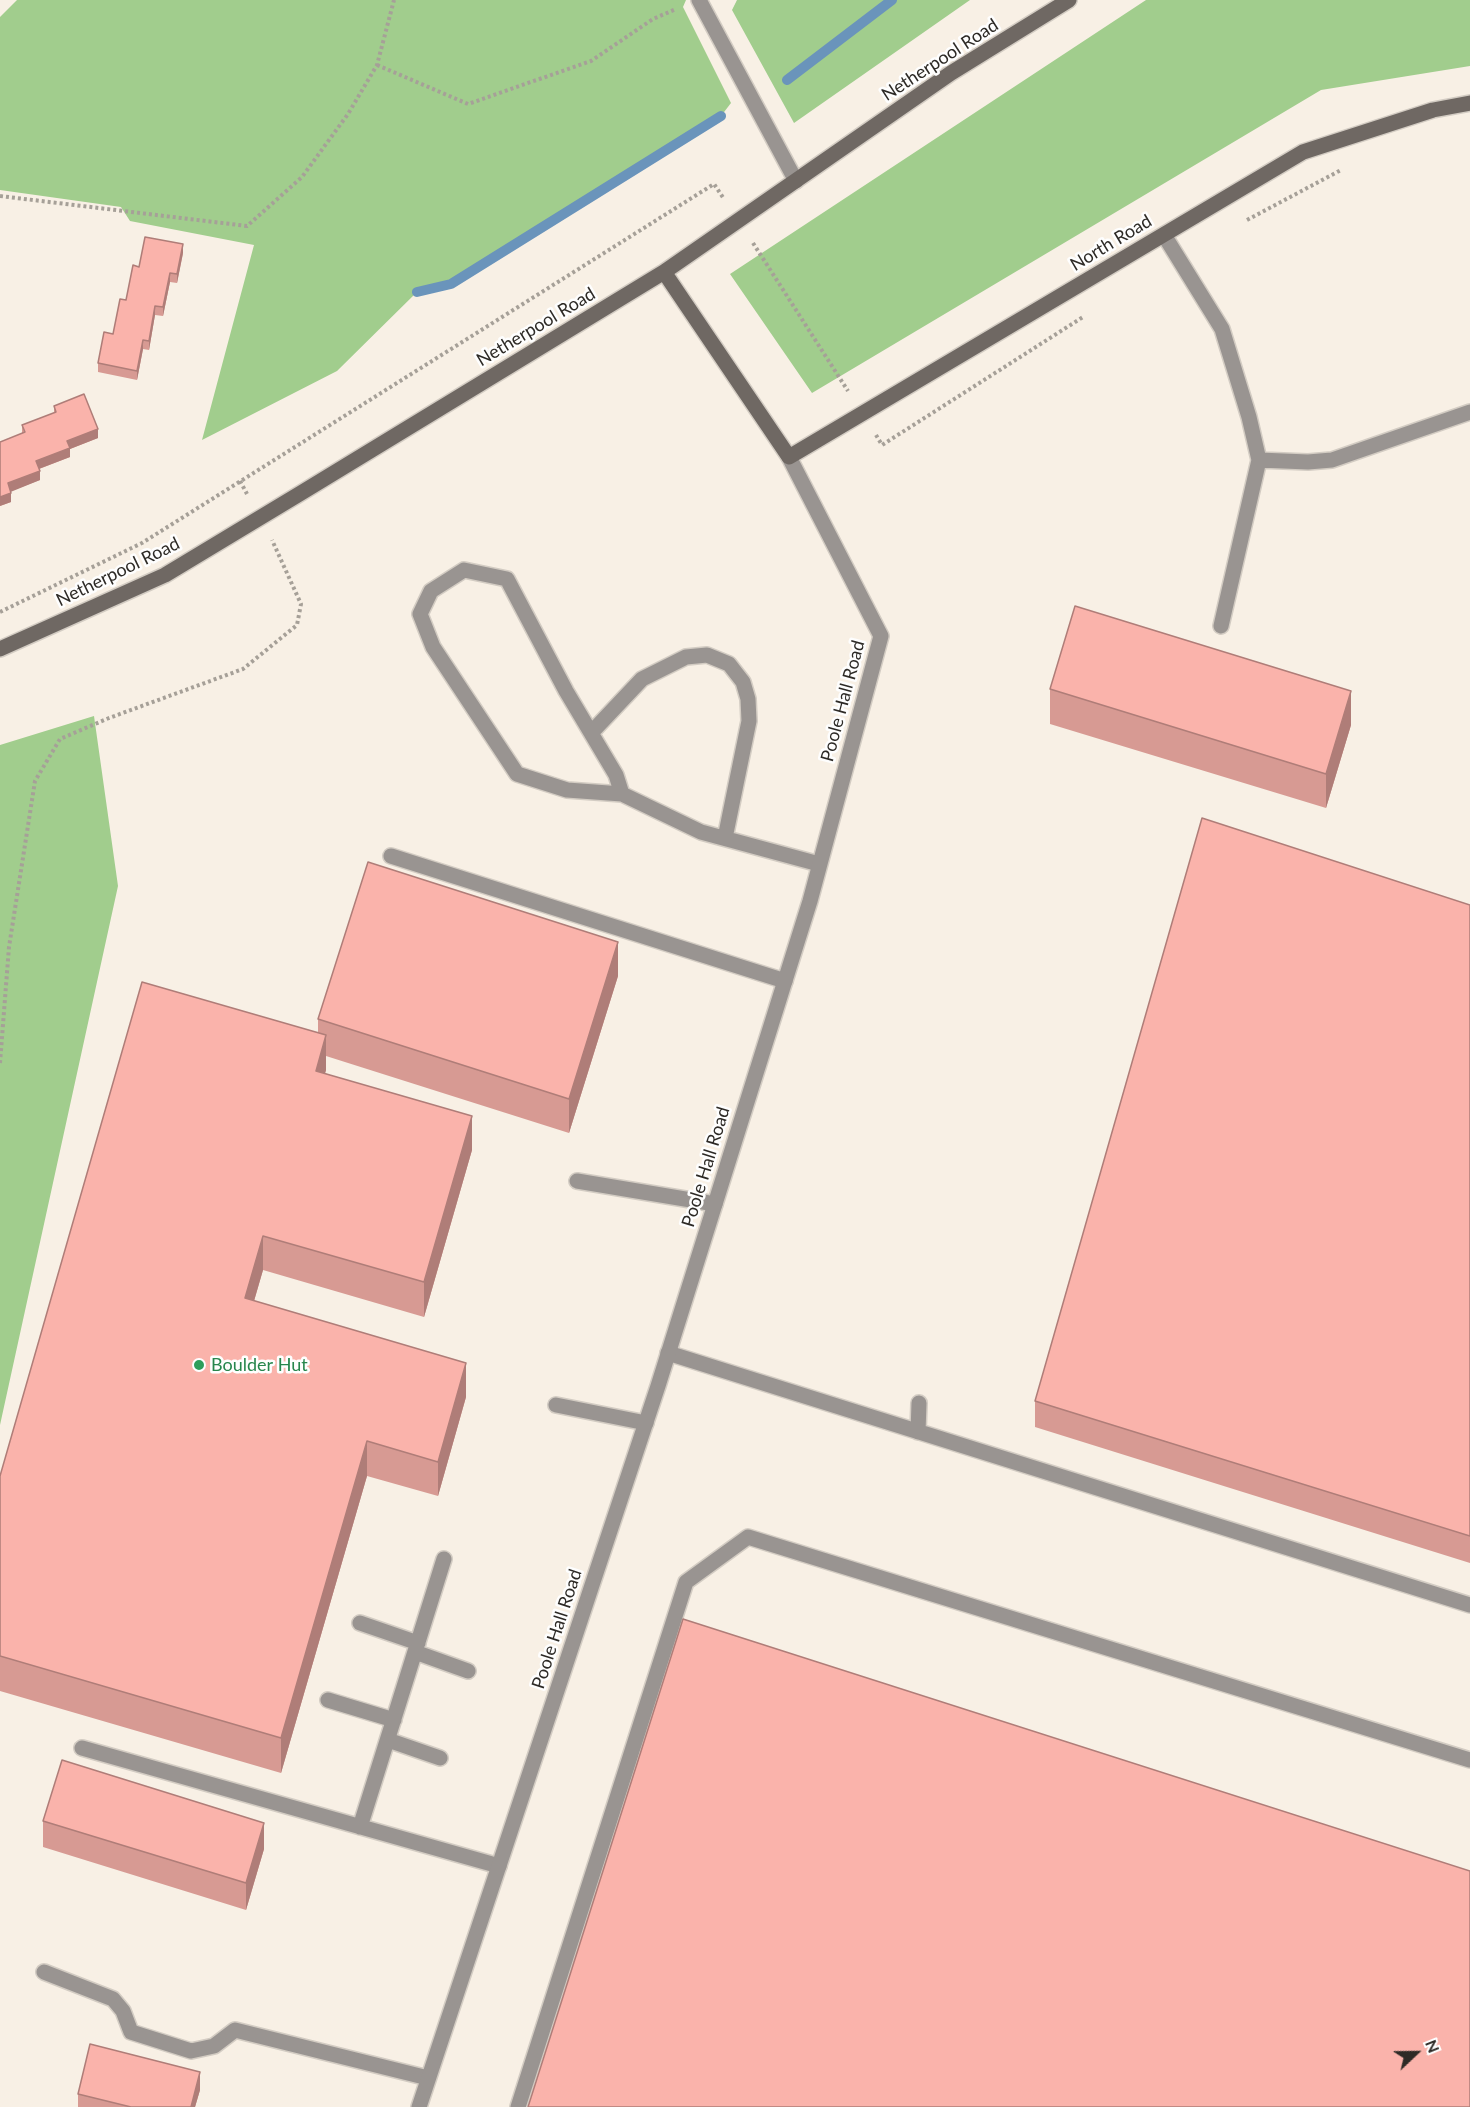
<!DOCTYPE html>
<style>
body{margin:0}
#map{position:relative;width:1470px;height:2107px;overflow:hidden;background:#f8f0e5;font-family:Lato,sans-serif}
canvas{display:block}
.north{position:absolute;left:1386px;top:2023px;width:60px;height:60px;-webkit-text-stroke:4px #fefefe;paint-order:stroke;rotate:68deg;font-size:16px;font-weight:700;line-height:24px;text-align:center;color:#2d2a26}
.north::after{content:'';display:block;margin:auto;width:21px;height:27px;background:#2d2a26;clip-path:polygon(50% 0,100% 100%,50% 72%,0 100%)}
</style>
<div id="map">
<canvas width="1470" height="2107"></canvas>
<div class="north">N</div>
</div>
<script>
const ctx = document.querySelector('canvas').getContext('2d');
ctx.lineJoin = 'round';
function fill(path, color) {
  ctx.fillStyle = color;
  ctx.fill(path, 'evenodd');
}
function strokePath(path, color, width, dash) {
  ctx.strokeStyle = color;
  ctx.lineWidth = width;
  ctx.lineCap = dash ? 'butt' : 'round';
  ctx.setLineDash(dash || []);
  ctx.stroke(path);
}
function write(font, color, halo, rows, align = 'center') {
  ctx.font = font + ' Lato,sans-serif';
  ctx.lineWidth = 5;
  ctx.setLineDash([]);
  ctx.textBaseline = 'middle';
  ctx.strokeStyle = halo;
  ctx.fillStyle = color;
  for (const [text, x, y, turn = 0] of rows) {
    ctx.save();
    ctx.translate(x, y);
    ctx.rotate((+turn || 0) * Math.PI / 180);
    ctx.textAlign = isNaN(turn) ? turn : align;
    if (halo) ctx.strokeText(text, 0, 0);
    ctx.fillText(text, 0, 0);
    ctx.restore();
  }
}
const green = new Path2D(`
 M17 0H686L683 7 731 103 721 116 451 284 417 292 337 371 202 440 254 245 130 221 121 207 0 190V17Z
 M737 0H970L794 123 732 10Z
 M1146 0H1470V66L1321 90 812 393 730 274Z
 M94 716 118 886 0 1425V745Z`);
const stream = new Path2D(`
 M787 80 892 0
 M417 292 451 284 721 116`);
const path = new Path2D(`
 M377 65 468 104 591 61 653 19 676 9
 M0 196 247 226 302 177 348 114 377 65 394 0
 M1247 220 1341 170
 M753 243 848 391
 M876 435 882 445 1083 317
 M240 481 247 494
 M0 612 142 543 714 184 724 199
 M0 1063 9 947 35 781 60 739 109 718 243 669 297 625 301 604 272 540`);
const lane = new Path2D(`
 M699 0 796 181
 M1164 235 1222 329 1249 417 1259 460 1221 626
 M1259 460 1308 462 1332 460 1470 412
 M591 733 642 679 686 657 707 655 729 664 743 682 748 699 749 721 725 838
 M622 794 616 775 566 691 507 579 464 570 431 591 420 614 433 647 517 774 567 790 622 794 701 832 819 864
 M391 856 785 981
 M577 1181 715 1204
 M668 1353 1470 1605
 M556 1405 646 1423
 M918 1432 919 1403
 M360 1623 418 1643
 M415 1652 468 1671
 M328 1700 394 1720
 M388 1740 440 1758
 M82 1748 499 1866
 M360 1827 444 1559
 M44 1972 113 1999 123 2011 131 2032 191 2051 214 2046 235 2030 428 2078
 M518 2107 686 1582 748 1537 1470 1760`);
const street = new Path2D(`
 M419 2107 658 1386 810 901 881 636 789 457`);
const secondary = new Path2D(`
 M664 272 789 457 1303 152 1433 110 1470 103
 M0 649 165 575 301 493 664 272 951 73 1069 0`);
const wall = new Path2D(`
 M183 253 177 283 170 282 163 316 155 315 149 350 143 349 137 380 98 372V363L113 334 126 300Z
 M54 406 98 438 70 449V457L39 469 40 480 11 491V502L0 506V442L22 434V425L54 413Z
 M1050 689 1351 725 1326 808 1050 724Z
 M1470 905V1563L1035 1427V1401Z
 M618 976 569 1133 326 1056V1070L325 1073 472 1150 424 1317 263 1270 254 1301 466 1397 438 1496 367 1476 281 1773 0 1691V1476L318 1033V1019Z
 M43 1821 264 1849 246 1910 43 1847Z
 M200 2090 195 2107H78V2094Z`);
const shadedWall = new Path2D(`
 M183 244V253L177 283V274Z
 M170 273V282L163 316V307Z
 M155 306V315L149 350V341Z
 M143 340V349L137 380V371Z
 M98 429V438L70 449V457L36 470V461L67 441Z
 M40 471V480L8 493V483Z
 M11 493V502L0 506V497Z
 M1351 691V725L1326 808V774Z
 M618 942V976L569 1133V1099Z
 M326 1035V1070L316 1105V1071Z
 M472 1116V1150L424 1317V1282Z
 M263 1236V1270L245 1332V1298Z
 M466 1363V1397L438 1496V1462Z
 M367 1441V1476L281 1773V1738Z
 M264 1823V1849L246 1910V1883Z
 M200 2072V2090L195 2107H191Z`);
const building = new Path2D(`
 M145 237 183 244 177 274 170 273 163 307 155 306 149 341 143 340 137 371 98 363 104 332 113 334 120 299 126 300 133 265 139 267Z
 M84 394 98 429 67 441 70 448 36 461 40 471 8 483 11 493 0 497V442L25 432 22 425 56 412 54 406Z
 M1075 606 1351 691 1326 774 1050 689Z
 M1202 818 1470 905V1536L1035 1401Z
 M368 862 618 942 569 1099 318 1019Z
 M142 982 326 1035 316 1071 472 1116 424 1282 263 1236 245 1298 466 1363 438 1462 367 1441 281 1738 0 1656V1476Z
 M683 1619 1470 1871V2107H528Z
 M62 1760 264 1823 246 1883 43 1821Z
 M90 2044 200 2072 191 2107H131L78 2094Z`);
const markers = [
 [199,1365,6,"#2e9e5b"]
];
const streetNames = [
 ["Netherpool Road",940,60,-33],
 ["North Road",1111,243,-31],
 ["Netherpool Road",536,327,-31],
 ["Netherpool Road",118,572,-26],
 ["Poole Hall Road",843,701,-75],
 ["Poole Hall Road",706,1167,-73],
 ["Poole Hall Road",557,1629,-72]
];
const leisureNames = [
 ["Boulder Hut",211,1365]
];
fill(green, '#a1cd8d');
strokePath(stream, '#6a94bb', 10);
strokePath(lane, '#d3ccc3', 18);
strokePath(street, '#d3ccc3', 18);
strokePath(secondary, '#d3ccc3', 18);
strokePath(path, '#a6a098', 4, [3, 3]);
strokePath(lane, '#999491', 15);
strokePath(street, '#999491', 15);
strokePath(secondary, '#6f6863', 15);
fill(wall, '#d79a93');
fill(shadedWall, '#af7d78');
fill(building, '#fab3ab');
strokePath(building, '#af7d78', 1.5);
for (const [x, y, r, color] of markers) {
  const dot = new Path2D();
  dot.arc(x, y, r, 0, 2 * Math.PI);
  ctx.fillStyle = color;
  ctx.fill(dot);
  strokePath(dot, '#fefefe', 2);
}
write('18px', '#2d2a26', '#fefefe', streetNames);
write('18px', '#27864d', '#fefefe', leisureNames, 'left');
</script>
